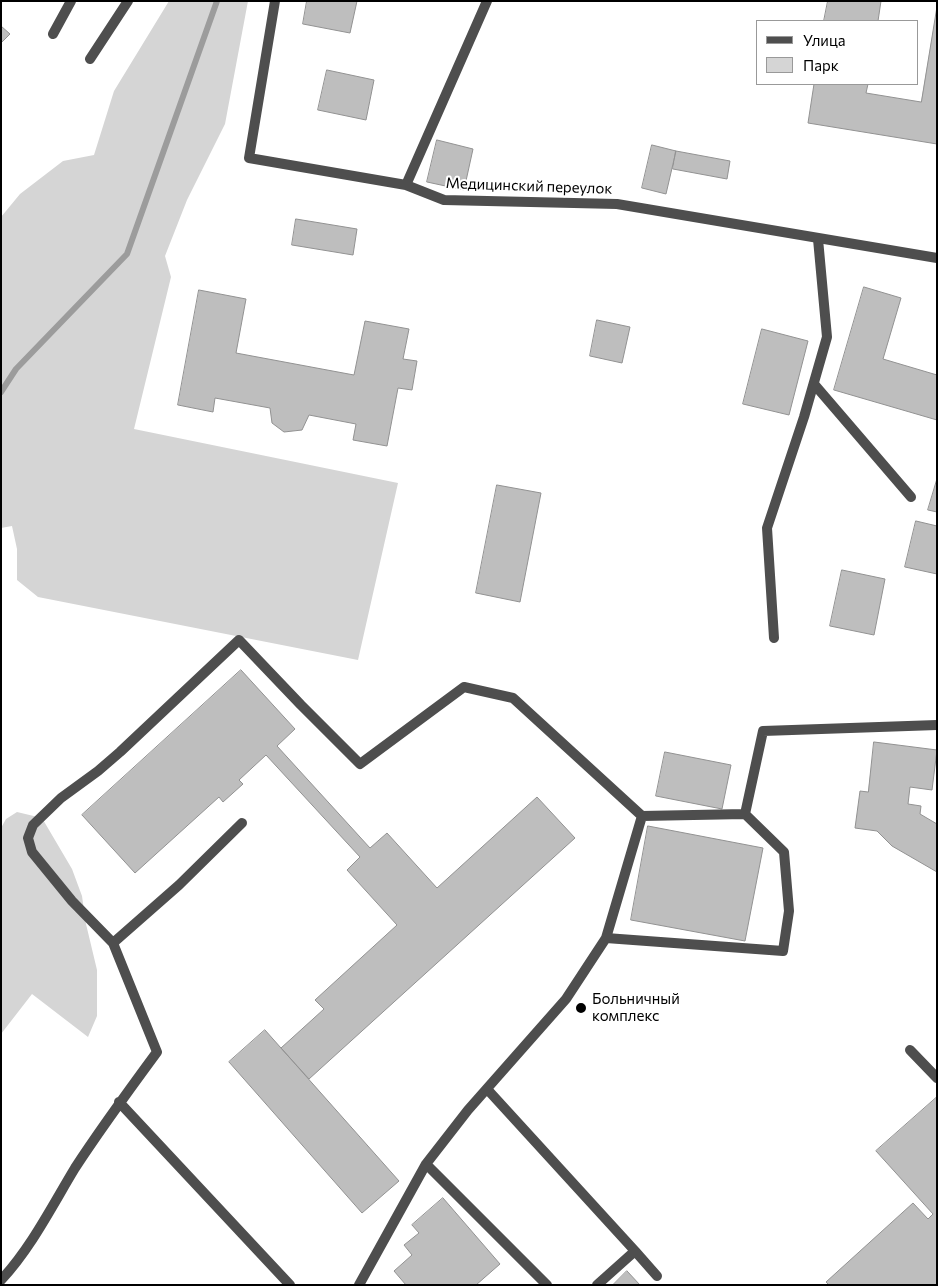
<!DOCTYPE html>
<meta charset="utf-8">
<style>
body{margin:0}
#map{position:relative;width:938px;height:1286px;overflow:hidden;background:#fff;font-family:Commissioner,sans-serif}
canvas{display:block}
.frame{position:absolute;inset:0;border:2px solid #000;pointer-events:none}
.legend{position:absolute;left:756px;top:20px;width:162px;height:65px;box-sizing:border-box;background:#fff;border:1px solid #999;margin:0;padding:6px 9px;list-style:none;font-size:15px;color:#000}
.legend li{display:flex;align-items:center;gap:10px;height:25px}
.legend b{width:25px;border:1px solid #999}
</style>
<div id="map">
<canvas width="938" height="1286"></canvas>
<div class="frame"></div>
<ul class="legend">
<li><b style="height:6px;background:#4e4e4e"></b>Улица</li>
<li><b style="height:14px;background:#d5d5d5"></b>Парк</li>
</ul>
</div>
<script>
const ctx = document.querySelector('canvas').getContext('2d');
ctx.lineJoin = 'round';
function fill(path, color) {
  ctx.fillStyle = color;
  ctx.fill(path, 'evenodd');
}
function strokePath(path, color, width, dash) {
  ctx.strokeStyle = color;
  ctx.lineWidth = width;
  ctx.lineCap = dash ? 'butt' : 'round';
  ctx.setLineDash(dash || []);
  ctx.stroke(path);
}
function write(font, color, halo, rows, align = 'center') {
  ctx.font = font + ' Commissioner,sans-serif';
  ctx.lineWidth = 4;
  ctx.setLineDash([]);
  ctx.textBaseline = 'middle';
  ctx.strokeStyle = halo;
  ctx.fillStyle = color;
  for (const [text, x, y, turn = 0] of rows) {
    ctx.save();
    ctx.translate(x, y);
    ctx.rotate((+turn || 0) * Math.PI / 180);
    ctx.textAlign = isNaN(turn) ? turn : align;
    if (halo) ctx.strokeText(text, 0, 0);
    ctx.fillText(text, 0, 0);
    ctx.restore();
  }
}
const green = new Path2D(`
 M169 1H248L225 124 187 200 165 256 171 277 134 429 398 483 358 660 38 597 17 580V549L12 526 1 528V217L20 194 63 161 94 155 114 91Z
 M17 812 42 818 72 869 82 896 86 924 97 970V1016L88 1037 32 994 1 1034V828L6 819Z`);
const stream = new Path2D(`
 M1 392 16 369 127 254 217 1`);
const building = new Path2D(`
 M307 1H357L350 33 303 24Z
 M828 1H881L878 21H824Z
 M937 7V144L808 123 814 84H868L866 93 921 102Z
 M1 26 10 34 1 43Z
 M327 70 374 80 366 120 318 110Z
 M437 140 473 149 464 190 427 182Z
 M652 145 676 151 666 194 642 188Z
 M676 151 730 161 727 179 673 169Z
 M296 219 357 229 353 255 292 245Z
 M864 287 901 298 883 359 937 375V420L834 390Z
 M199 290 246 299 236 353 354 375 365 321 409 329 403 359 417 361 412 390 398 388 387 446 353 440 356 424 309 415 302 430 284 432 272 423 270 408 215 398 213 412 178 405Z
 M597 320 630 327 622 363 590 356Z
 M762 329 808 341 789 415 743 404Z
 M937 479V512L928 510Z
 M497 485 541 493 520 602 476 593Z
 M916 521 937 526V574L905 567Z
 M842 570 885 579 874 635 830 626Z
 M241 670 295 729 277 746 370 848 387 833 437 888 537 797 575 838 309 1079 281 1048 324 1009 315 1000 397 925 347 870 360 857 266 755 239 780 243 784 223 802 219 797 135 873 82 815Z
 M874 742 937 750 932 790 910 787 908 804 921 806 920 814 937 824V872L892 846 877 831 855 828 860 791 868 792Z
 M665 752 731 765 722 809 656 796Z
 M648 826 763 848 745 941 631 920Z
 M265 1030 399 1181 362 1213 229 1062Z
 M937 1097V1285H829L826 1282 913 1203 928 1219 933 1214 876 1151Z
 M443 1198 500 1264 476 1285H406L394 1271 412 1255 404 1245 419 1233 412 1225Z
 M627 1271 640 1285H613Z`);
const service = new Path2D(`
 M53 34 71 1
 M90 59 128 1
 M814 384 911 497
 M774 638 767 528 804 417 827 337 818 239
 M745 814 642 816 606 938 783 951 789 911 784 852 745 814 763 731 937 725
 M113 943 179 885 242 823
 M910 1050 937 1078
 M487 1089 635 1251 597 1285
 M119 1102 290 1285
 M426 1164 547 1285
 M635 1251 657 1276
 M1 1280C31 1248 52 1206 75 1168 101 1128 129 1090 157 1052L113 943 72 901 32 852 28 838 33 825 61 798 98 771 120 752 239 640 301 705 360 764 464 687 513 698 642 816
 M359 1285 426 1164 468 1110 566 999 606 938`);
const minor = new Path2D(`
 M275 1 249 158 406 185 444 200 617 204 937 258
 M406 185 487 1`);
const markers = [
 [581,1008,6,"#000"]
];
const streetNames = [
 ["Медицинский переулок",529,186,2]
];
const poiNames = [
 ["Больничный",592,999],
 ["комплекс",592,1016]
];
fill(green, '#d5d5d5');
strokePath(stream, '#9c9c9c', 6);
fill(building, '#bebebe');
strokePath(building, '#929292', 1);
strokePath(service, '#4e4e4e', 10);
strokePath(minor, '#4e4e4e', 10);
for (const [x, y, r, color] of markers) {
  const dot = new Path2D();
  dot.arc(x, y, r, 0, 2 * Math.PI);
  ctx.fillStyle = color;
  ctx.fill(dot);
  strokePath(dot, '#fff', 2);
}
write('15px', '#000', '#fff', streetNames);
write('15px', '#000', '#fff', poiNames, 'left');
</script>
